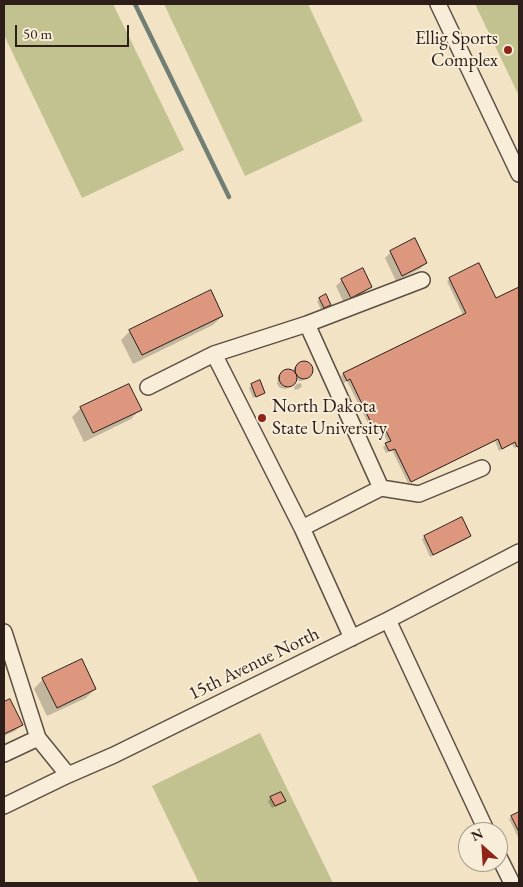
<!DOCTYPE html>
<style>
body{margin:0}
#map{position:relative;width:523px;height:887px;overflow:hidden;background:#f3e3c5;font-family:"EB Garamond",serif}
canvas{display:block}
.frame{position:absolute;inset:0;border:5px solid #2d1e19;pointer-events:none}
.north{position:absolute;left:458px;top:822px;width:50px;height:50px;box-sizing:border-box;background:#f7edd9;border:1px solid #a69a8c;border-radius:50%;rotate:334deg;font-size:14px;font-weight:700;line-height:20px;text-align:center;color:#2d1e19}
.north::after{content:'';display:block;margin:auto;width:18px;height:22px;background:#8f2418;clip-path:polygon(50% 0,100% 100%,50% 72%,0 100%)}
.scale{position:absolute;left:15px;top:25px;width:114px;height:22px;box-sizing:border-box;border:2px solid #2d1e19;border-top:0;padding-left:6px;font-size:15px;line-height:18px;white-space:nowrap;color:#2d1e19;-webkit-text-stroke:4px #f7edd9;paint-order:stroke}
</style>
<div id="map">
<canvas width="523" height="887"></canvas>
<div class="frame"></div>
<div class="north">N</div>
<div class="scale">50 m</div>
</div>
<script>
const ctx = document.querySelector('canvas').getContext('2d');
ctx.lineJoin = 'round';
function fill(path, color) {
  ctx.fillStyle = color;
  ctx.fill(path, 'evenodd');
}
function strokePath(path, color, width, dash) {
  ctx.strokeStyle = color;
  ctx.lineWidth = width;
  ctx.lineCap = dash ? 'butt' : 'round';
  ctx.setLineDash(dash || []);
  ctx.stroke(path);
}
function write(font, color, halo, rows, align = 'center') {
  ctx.font = font + ' "EB Garamond",serif';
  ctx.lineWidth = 4;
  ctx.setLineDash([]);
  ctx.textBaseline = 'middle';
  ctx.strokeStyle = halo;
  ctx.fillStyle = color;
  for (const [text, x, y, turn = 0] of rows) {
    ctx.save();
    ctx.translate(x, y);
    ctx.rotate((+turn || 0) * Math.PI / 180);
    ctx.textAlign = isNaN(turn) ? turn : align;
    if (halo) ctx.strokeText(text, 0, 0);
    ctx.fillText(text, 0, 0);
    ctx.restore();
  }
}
const green = new Path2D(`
 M4 4H113L184 150 82 198 4 35Z
 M164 4H308L363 121 245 176Z
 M475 4H519V96Z
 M260 733 333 883H199L152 786Z`);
const shadow = new Path2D(`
 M391 252 426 263 420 269 396 281 385 258Z
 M450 279 495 300 519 289V446L514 448 512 444 499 451 495 441 408 483 392 450 386 453 383 447 388 443 382 431 374 435 347 381 344 383 341 376 343 374 463 315 447 281Z
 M342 280 370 287 364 293 344 303 336 286Z
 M326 296 330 305 327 307 321 310 317 301Z
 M222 316 213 325 133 364 121 340 130 331Z
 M304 362 308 364 312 370 310 375 302 381H299L295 378 293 383 286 389 280 388 277 384 278 376 281 373 288 370 293 372 294 368 298 365Z
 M301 383 302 386 299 389 295 390 294 387 297 384Z
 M252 385 264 393 261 395 253 398 249 388Z
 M81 408 140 409 131 419 84 442 72 417Z
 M469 536 467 539 430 557 422 539 425 537Z
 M43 679 95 689 86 698 47 716 34 689Z
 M9 701 21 725 15 731 4 736V703Z
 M271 798 284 801 281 804 272 808 268 801Z
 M519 813V839L509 819Z`);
const stream = new Path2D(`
 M135 4 229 197`);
const building = new Path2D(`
 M415 238 427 263 402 276 390 251Z
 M479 263 496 298 519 287V446L517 447 515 442 502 449 498 439 411 482 395 449 389 451 385 443 391 441 385 429 376 433 350 379 347 381 343 373 466 313 449 278Z
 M363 268 372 287 351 298 341 279Z
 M211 290 223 316 142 355 129 330Z
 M326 294 331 305 324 308 319 298Z
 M295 370a9 9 0 1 1 18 0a9 9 0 1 1-18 0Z
 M279 378a9 9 0 1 1 18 0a9 9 0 1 1-18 0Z
 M260 380 265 393 256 397 251 384Z
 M129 384 142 410 93 433 80 407Z
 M462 517 471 536 433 555 424 536Z
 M82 659 96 689 57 708 42 678Z
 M10 699 23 725 4 734V702Z
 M281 792 286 801 275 806 270 797Z
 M519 812V832L511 816Z`);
const minor = new Path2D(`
 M438 4 519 174
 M307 324 381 488
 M214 354 302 528 352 638
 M148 387 214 354 307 324 422 280
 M302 528 381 488 419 494 482 468
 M388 620 487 832
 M4 632 38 738 68 775
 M4 754 38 738
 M4 806 68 775 114 755 388 620 519 552
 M498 855 512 883`);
const markers = [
 [508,50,5,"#8f2418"],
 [262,418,5,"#8f2418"]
];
const poiNames = [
 ["Ellig Sports",498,39],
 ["Complex",498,61],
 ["North Dakota",272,407,"left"],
 ["State University",272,429,"left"]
];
const streetNames = [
 ["15th Avenue North",254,664,-26]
];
fill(green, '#c2c190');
fill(shadow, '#0003');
strokePath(stream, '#707e74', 4.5);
fill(building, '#dc977e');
strokePath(building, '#2d1e19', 1);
strokePath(minor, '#5e4f44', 18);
strokePath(minor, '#f7edd9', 15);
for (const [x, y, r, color] of markers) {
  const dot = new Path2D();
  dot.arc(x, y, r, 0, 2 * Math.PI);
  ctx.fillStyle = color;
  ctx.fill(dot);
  strokePath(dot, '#f7edd9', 2);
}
write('19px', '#2d1e19', '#f7edd9', poiNames, 'right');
write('19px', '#2d1e19', '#f7edd9', streetNames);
</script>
